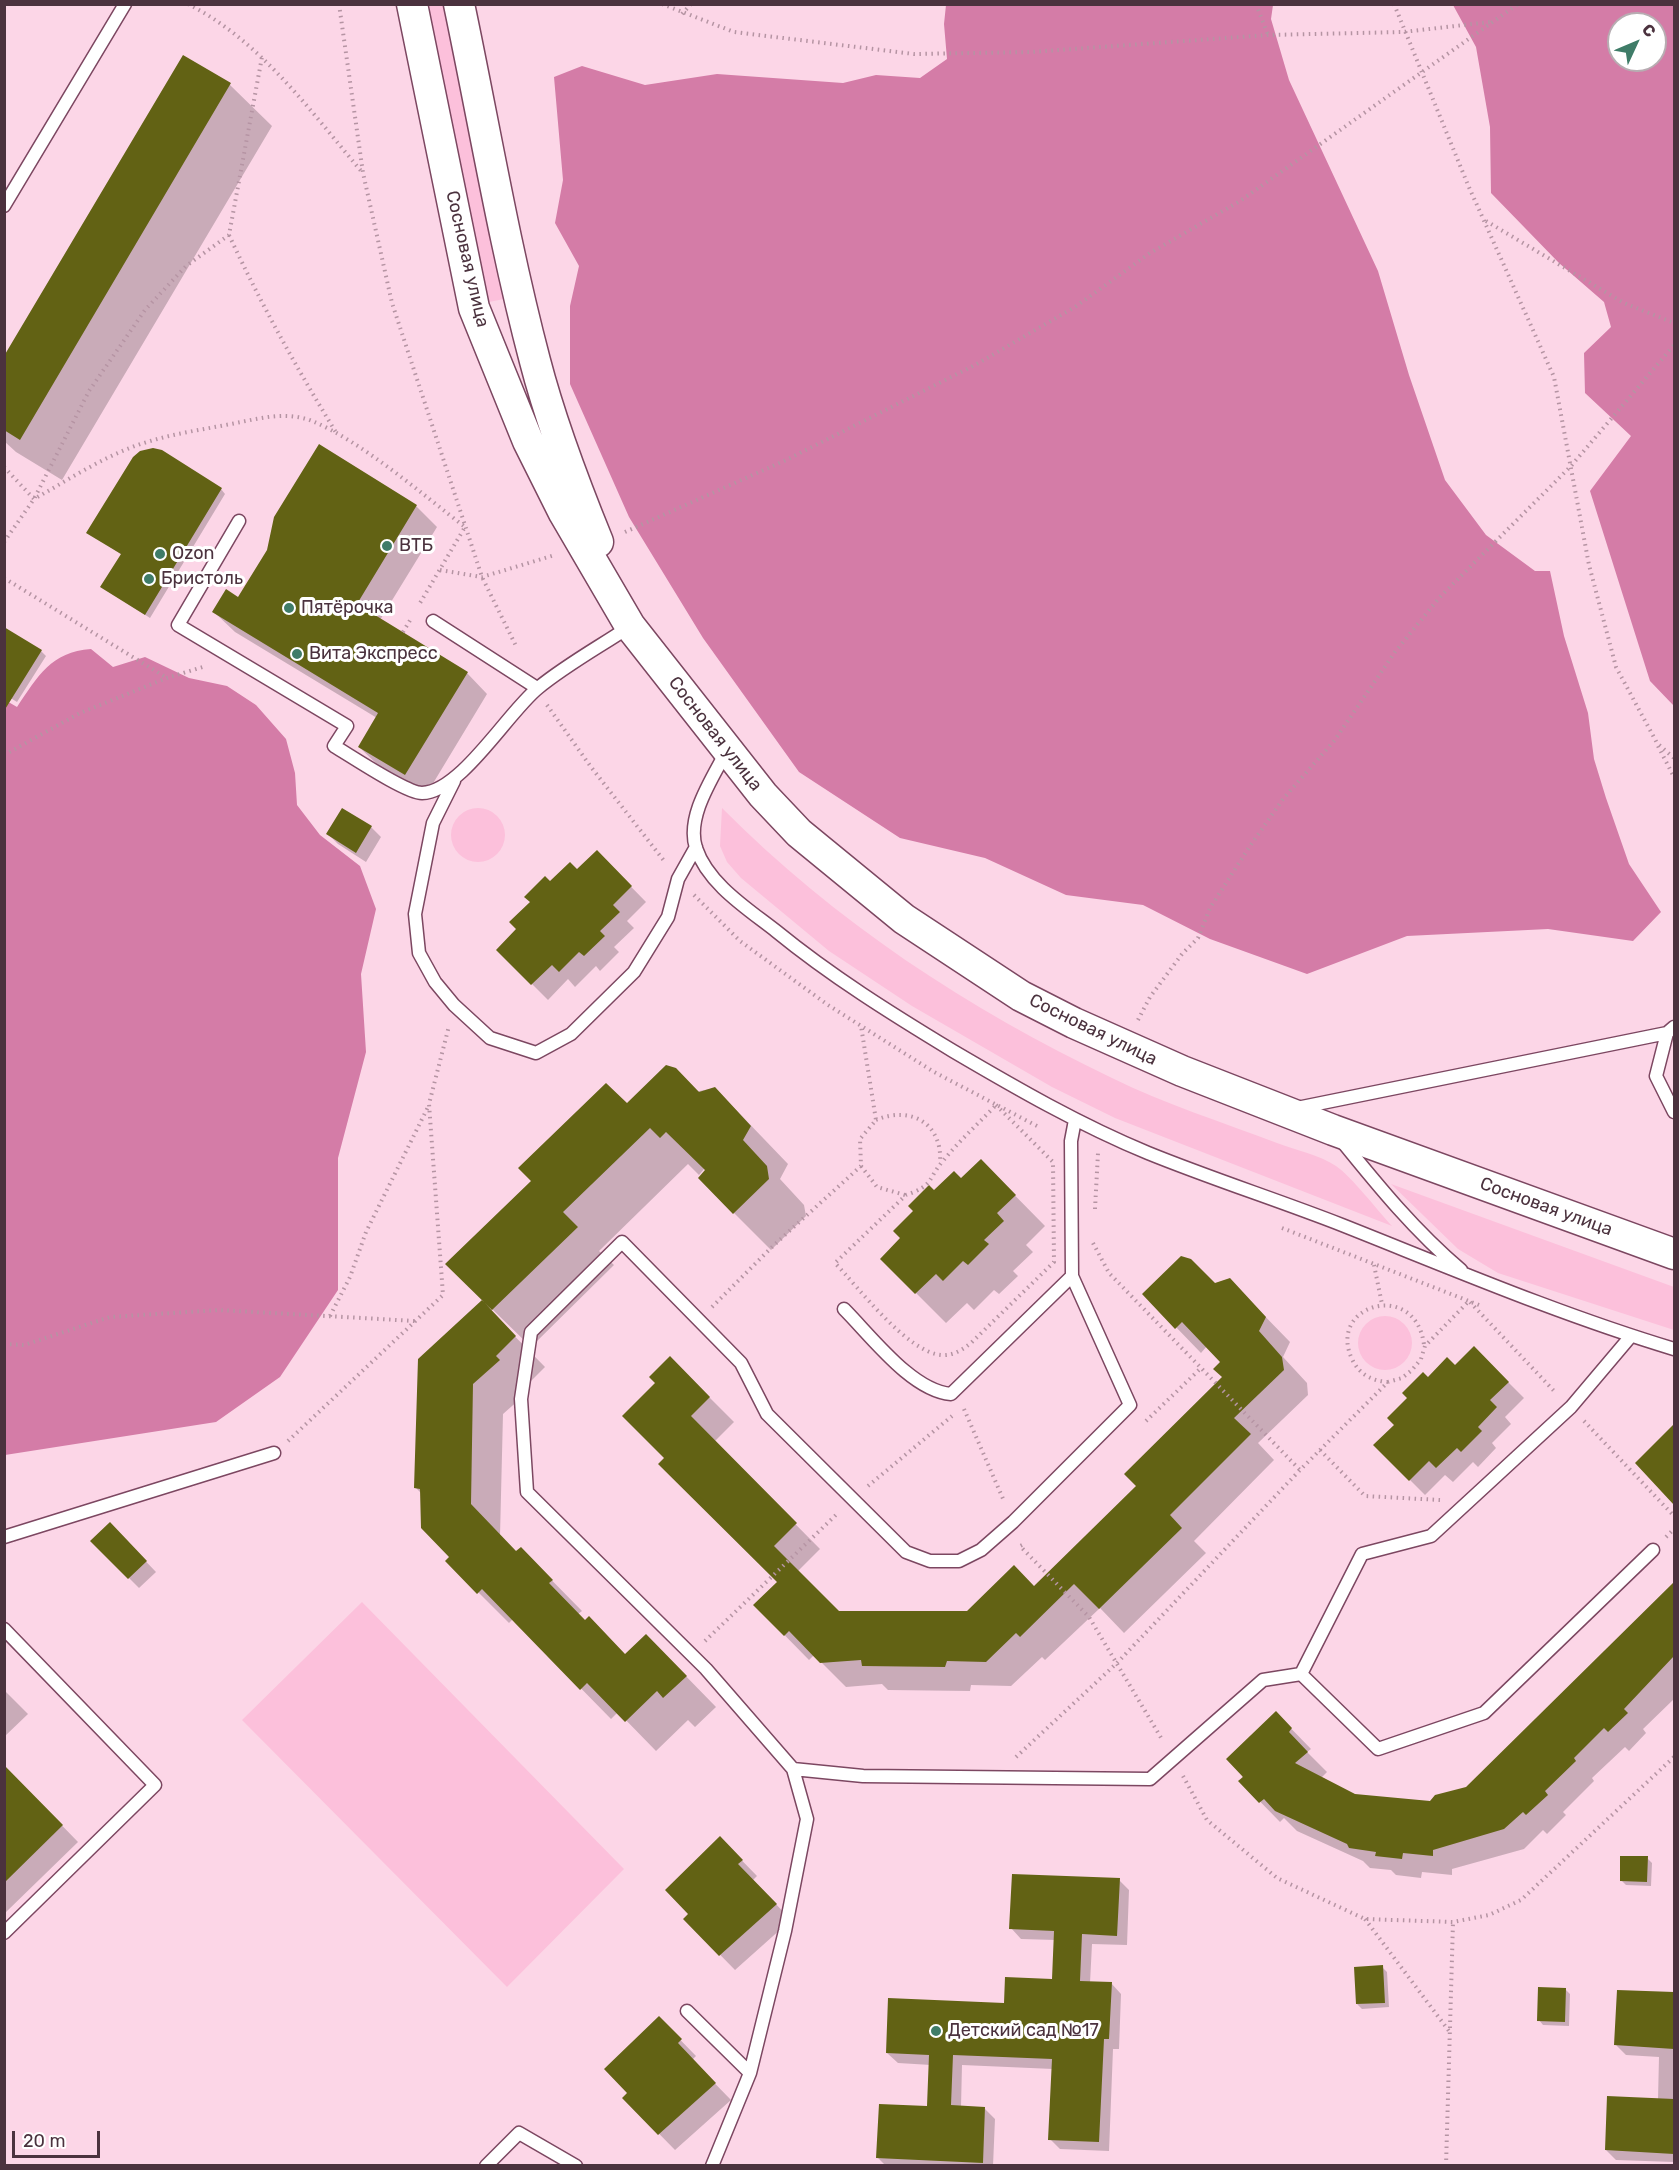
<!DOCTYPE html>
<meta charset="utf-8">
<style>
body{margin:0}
#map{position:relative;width:1679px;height:2170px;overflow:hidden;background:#fcd6e7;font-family:Rubik,sans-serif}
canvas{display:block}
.frame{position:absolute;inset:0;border:6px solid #4b323e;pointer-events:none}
.north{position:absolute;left:1607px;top:12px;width:60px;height:60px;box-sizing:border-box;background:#fff;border:2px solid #b7adb2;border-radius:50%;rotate:46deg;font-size:16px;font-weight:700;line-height:24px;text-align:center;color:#4b323e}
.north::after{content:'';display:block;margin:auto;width:21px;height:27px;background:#3f7c68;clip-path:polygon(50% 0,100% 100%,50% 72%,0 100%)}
.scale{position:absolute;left:12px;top:2131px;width:88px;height:27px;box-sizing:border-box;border:3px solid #4b323e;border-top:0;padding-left:8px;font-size:18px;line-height:21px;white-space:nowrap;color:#4b323e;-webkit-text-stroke:4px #fff;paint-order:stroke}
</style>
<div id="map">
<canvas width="1679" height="2170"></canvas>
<div class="frame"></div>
<div class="north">С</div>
<div class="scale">20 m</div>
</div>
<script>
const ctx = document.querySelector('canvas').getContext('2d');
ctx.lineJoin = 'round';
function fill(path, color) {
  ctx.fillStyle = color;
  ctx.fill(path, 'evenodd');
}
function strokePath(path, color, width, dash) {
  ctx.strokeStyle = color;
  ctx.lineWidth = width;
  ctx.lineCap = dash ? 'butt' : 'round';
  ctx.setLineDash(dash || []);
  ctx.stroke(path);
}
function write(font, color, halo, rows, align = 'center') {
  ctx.font = font + ' Rubik,sans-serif';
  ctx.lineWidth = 6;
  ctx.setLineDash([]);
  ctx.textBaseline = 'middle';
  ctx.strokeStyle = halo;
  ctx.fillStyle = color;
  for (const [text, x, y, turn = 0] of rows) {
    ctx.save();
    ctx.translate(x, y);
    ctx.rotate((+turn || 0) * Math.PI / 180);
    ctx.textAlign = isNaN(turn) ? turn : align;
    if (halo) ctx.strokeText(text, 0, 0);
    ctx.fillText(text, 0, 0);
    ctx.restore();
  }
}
const green = new Path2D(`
 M427 5H444L504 299 489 302Z
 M722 808C835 922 968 1009 1112 1078 1165 1104 1222 1122 1277 1143 1295 1150 1320 1155 1336 1166 1351 1176 1378 1211 1392 1226L1115 1118 1052 1087 912 1006 829 951 741 878 727 862 720 846Z
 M451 835a27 27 0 1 1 54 0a27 27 0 1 1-54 0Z
 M1391 1184 1674 1287V1330L1498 1273 1458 1249Z
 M1358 1343a27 27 0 1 1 54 0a27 27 0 1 1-54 0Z
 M362 1602 624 1869 507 1987 242 1720Z`);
const forest = new Path2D(`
 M946 5H1273L1271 19 1289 80 1378 271 1409 375 1445 480 1486 535 1535 571H1550L1564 636 1588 713 1594 759 1606 798 1629 864 1661 912 1633 941 1548 929 1407 936 1307 974 1210 939 1143 905 1066 895 985 858 900 838 799 772 703 638 629 517 570 384V306L579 266 555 223 563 180 554 77 582 66 645 85 717 74 843 83 876 75 920 78 947 59 944 24Z
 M1453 5H1674V706L1650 681 1590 491 1631 436 1585 393 1584 353 1611 327 1604 302 1559 263 1491 193 1490 127 1476 47ZM1619 24H1655V60H1619Z
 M91 649 113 667 145 657 189 678 227 686 256 705 286 739 295 773 297 805 320 835 360 866 376 909 361 974 366 1052 338 1158V1290L280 1377 216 1422 5 1455V700L17 707C38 676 51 652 91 649Z`);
const shadow = new Path2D(`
 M184 57 230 85 272 126 62 480 16 452 4 441V359Z
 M319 446 416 506 437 527 380 620 467 673 487 694 426 795 380 767 359 747 377 718 235 632 214 612 239 599 268 551Z
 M221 489 225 494 150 618 102 587 122 555 88 532Z
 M41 651 46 656 17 702 4 694Z
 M371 827 381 837 366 862 338 844 328 834Z
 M597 852 646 902 627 921 634 928 614 947 619 952 600 971 596 966 575 987 568 979 548 1000 498 950 518 929 550 883 577 871Z
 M715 1088 788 1164 780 1179 804 1205 806 1216 771 1250 734 1213 707 1171 704 1169 699 1175 688 1164 599 1251 614 1265 531 1347 490 1307 488 1309 545 1367 525 1387 529 1391 503 1414 500 1536 517 1553 521 1549 582 1611 578 1614 586 1622 626 1656 676 1666 716 1707 695 1727 688 1720 656 1751 618 1712 611 1719 513 1619 509 1623 447 1561 452 1557 422 1494 416 1488 484 1300 627 1105Z
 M981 1161 1045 1226 1026 1245 1033 1252 1013 1271 1018 1276 999 1294 994 1290 974 1310 967 1303 946 1323 882 1259 902 1239 934 1192 961 1180Z
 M1214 1284 1254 1305 1290 1342 1283 1357 1307 1383 1308 1395 1258 1443 1274 1460 1194 1541 1206 1553 1124 1633 1100 1608 1045 1660 1042 1657 1011 1686 971 1685 970 1691 888 1690 882 1684 846 1687 814 1655 809 1660 755 1605 779 1582 666 1458 657 1383 670 1358 734 1422 714 1442 820 1549 798 1571 839 1613 967 1612 1035 1587 1138 1486 1224 1377 1222 1362 1207 1346 1201 1353 1144 1294Z
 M1474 1348 1524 1398 1505 1417 1511 1424 1492 1443 1496 1448 1478 1467 1473 1462 1453 1482 1445 1475 1425 1495 1375 1445 1396 1425 1428 1379 1455 1367Z
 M1674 1426V1502L1637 1463Z
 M110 1524 156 1572 139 1588 92 1541Z
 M1674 1585V1699L1643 1729 1646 1733 1629 1751 1625 1747 1592 1778 1594 1781 1563 1812 1566 1815 1547 1834 1543 1830 1524 1849 1452 1869V1875L1422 1872 1421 1878 1396 1875 1391 1870 1370 1868 1363 1861 1297 1831 1284 1818 1280 1822 1240 1781 1276 1713 1311 1749 1307 1752 1327 1772 1321 1778 1355 1795 1431 1802 1467 1788Z
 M4 1690 28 1714 4 1737Z
 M10 1772 78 1842 4 1914V1778Z
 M720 1838 757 1876 753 1880 791 1920 735 1970 685 1919 690 1914Z
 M1647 1858 1652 1863 1651 1886 1626 1885 1621 1880Z
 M1119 1880 1129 1890 1127 1945 1092 1944 1090 1983H1111L1121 1994 1119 2049H1113L1109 2151 1060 2149 1050 2139 1053 2069 962 2065 961 2107 985 2109 995 2119 993 2166H886L878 2158 929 2108 931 2065 898 2063 887 2053 1006 2004 1054 1980 1055 1940 1021 1939 1011 1928Z
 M1382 1967 1387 1972 1389 2007 1362 2009 1357 2004Z
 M1565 1989 1570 1994 1569 2026 1543 2025 1539 2020Z
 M1618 1991 1674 1994V2162L1616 2160 1606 2150 1658 2099 1659 2057 1626 2055 1616 2045Z
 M659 2018 696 2056 692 2060 731 2100 675 2150 624 2098 629 2093Z`);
const building = new Path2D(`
 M183 55 231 83 20 440 4 430V356Z
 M319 444 417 505 357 604 468 672 405 775 358 747 378 713 212 612 226 589 238 597 267 550 274 517Z
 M153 448 162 450 222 488 145 615 100 587 121 554 86 533 133 457 140 451Z
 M4 627 42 650 4 711Z
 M342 808 372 826 356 853 326 834Z
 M597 850 632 886 613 905 620 912 600 931 605 936 584 956 579 952 559 972 552 965 531 985 496 950 516 929 509 922 530 902 524 897 545 876 550 881 570 862 577 869Z
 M666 1065 676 1068 699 1092 715 1087 751 1126 743 1140 767 1166 769 1179 733 1214 698 1178 705 1170 666 1132 660 1138 650 1128 563 1212 578 1227 492 1310 445 1264 531 1181 518 1168 606 1083 627 1103Z
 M981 1159 1016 1195 997 1213 1004 1221 984 1240 989 1244 968 1265 963 1261 943 1281 936 1274 915 1294 880 1259 900 1238 893 1231 913 1211 908 1206 929 1185 934 1190 954 1171 961 1178Z
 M1181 1256 1191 1259 1215 1283 1230 1278 1266 1317 1259 1331 1282 1357 1284 1370 1234 1418 1251 1434 1170 1515 1182 1528 1099 1609 1074 1584 1020 1637 1016 1633 986 1662 947 1661 945 1667 862 1666 861 1660 820 1663 789 1631 784 1636 753 1605 777 1582 658 1464 664 1458 622 1416 655 1383 649 1377 670 1356 710 1397 691 1416 797 1523 774 1546 839 1611H967L1014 1565 1034 1586 1136 1486 1124 1474 1222 1377 1213 1369 1220 1362 1182 1322 1175 1329 1142 1294Z
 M482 1300 516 1336 496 1356 500 1360 473 1384 471 1504 516 1551 521 1547 553 1580 549 1583 585 1620 589 1616 625 1654 646 1634 687 1676 663 1698 657 1691 625 1722 587 1683 580 1690 482 1589 477 1594 445 1561 449 1557 421 1528 420 1489 414 1488 418 1359Z
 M1474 1346 1509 1382 1490 1400 1497 1407 1478 1427 1482 1431 1461 1452 1457 1448 1436 1468 1429 1461 1409 1481 1373 1445 1394 1425 1387 1418 1407 1398 1402 1393 1423 1372 1428 1377 1447 1357 1455 1365Z
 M1674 1424V1505L1635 1463Z
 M110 1522 147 1561 128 1579 90 1541Z
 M1674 1582V1656L1624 1709 1628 1713 1608 1732 1604 1728 1574 1758 1576 1761 1545 1791 1548 1795 1526 1815 1523 1812 1504 1829 1433 1850V1856L1403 1853 1402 1859 1375 1856 1376 1852 1349 1848 1347 1844 1275 1811 1264 1799 1259 1803 1238 1781 1243 1777 1226 1759 1276 1711 1292 1728 1289 1732 1308 1752 1295 1763 1355 1794 1430 1801 1435 1795 1466 1787Z
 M4 1765 63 1825 4 1883Z
 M720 1836 743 1860 738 1864 777 1904 719 1956 683 1919 688 1914 665 1890Z
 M1620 1856H1648L1647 1882 1620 1881Z
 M1012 1874 1120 1878 1117 1936 1082 1934 1080 1981 1112 1982 1109 2039H1104L1099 2142 1048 2140 1052 2059 953 2055 951 2105 985 2107 983 2163 876 2158 879 2104 927 2106 929 2055 886 2053 888 1998 1004 2003 1005 1977 1052 1979 1054 1931 1009 1929Z
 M1383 1965 1385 2003 1356 2004 1354 1967Z
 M1538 1987 1566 1988 1565 2022 1537 2021Z
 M1617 1990 1674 1992V2049L1614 2045Z
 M659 2016 682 2039 678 2043 716 2083 658 2135 622 2098 627 2093 604 2069Z
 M1607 2096 1674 2099V2154L1605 2150Z`);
const path = new Path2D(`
 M188 4C261 41 311 112 362 172
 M339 4 363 173 392 303 482 577 517 648
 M662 4 734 32 914 54 1031 52 1268 35 1403 32 1490 22
 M1256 4 1268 35
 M1394 4 1468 185 1554 377 1589 565 1616 667 1657 743 1674 758
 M682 14 691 4
 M1486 221 1624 303 1674 323
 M229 235C261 304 297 369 337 434
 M4 467 34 499C70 479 107 454 147 442 176 433 206 429 236 423 261 418 287 411 312 421 361 441 422 494 465 527L420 603
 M625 532 784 461 975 365 1075 307 1150 253 1240 201 1518 4
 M4 542 34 499 89 391 145 310 186 266 229 235 262 57
 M440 570 482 577 555 555
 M4 578 167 678
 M403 632 412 617
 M547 705 591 767 665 862
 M1658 746 1674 777
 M4 755 80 713 167 678 206 666
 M694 895 740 941 828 1005 934 1072 1037 1126
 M1138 1020 1150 997 1182 954 1198 938 1210 908 1248 849 1283 799 1334 741 1395 652 1439 598 1571 466 1674 345
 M996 1105 1053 1162 1054 1262 971 1343C962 1350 953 1356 941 1355 907 1352 858 1287 835 1263L906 1195C935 1185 927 1179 943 1161 959 1141 978 1124 996 1105Z
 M876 1120C911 1105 943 1124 940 1163
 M861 1166 877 1187 905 1195
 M1095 1209 1098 1153
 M1282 1228 1479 1305
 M1093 1243 1109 1273 1300 1470
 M1374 1265 1382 1304
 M712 1307 774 1245 861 1166 860 1139 876 1120 861 1026
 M330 1316 350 1277 366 1232 429 1105
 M4 1344 24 1345 110 1317 219 1310 415 1321
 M1388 1382C1373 1381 1360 1375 1353 1361 1324 1305 1416 1278 1424 1345
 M964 1409 1004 1501
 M1146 1421 1201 1368
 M1584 1421 1674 1516
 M288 1441 443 1295 429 1104 449 1026
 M1320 1450 1365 1496 1440 1500
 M868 1486 952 1416
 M1666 1537 1674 1529
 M1022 1545 1020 1546 1089 1617 1163 1741
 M705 1641 838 1513
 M1016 1757 1117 1663 1300 1470 1388 1382 1402 1378 1412 1370 1421 1359 1425 1346 1469 1301 1556 1393
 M1183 1776 1207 1820 1277 1878 1365 1919 1453 1922 1489 1915 1521 1900 1674 1757
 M1365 1919 1449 2031
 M1446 2166 1453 1922`);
const service = new Path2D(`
 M4 206 125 4
 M239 521 178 625 347 726 334 746C351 756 406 793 422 793 461 792 508 712 538 688 566 665 599 647 629 627
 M433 621 537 688
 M726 752C712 779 686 817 696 848 708 884 748 909 776 931 831 976 892 1014 953 1051 1016 1088 1080 1125 1148 1153 1212 1179 1278 1200 1342 1225 1453 1269 1561 1315 1674 1349
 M454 781 433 823 415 914 419 953 435 982 454 1005 490 1038 536 1053 571 1034 634 972 668 917 678 879 696 847
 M1667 1033 1656 1076 1674 1112
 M1297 1108 1667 1033 1674 1027
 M1341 1140C1379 1187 1415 1231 1461 1270
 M844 1309C871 1336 912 1391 951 1394L1072 1276
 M1631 1336 1571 1407 1431 1536 1362 1554 1301 1674 1378 1749 1484 1713 1653 1550
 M4 1537 274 1453
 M4 1629 155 1785 4 1933
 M793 1769 863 1776 1150 1779 1263 1680 1301 1674
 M687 2011 750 2073 712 2166
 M750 2073 785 1931 807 1819 793 1769 706 1669 527 1492 521 1399 531 1332 622 1242 741 1363 767 1414 906 1552 930 1561H959L981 1550 1013 1522 1130 1405 1072 1276 1071 1141 1075 1120
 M486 2166 519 2133 576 2166`);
const tertiary = new Path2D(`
 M412 4 474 308 528 441 564 513 630 626 763 795 799 833 904 919 1021 996 1074 1023 1182 1071 1333 1130 1674 1254
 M459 4C484 123 504 244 535 361 551 423 574 483 598 542`);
const markers = [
 [387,546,6,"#3f7c68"],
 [160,554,6,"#3f7c68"],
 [149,579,6,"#3f7c68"],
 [289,608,6,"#3f7c68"],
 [297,654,6,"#3f7c68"],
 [936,2031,6,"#3f7c68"]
];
const streetNames = [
 ["Сосновая улица",467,259,77],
 ["Сосновая улица",715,734,52],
 ["Сосновая улица",1093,1030,26],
 ["Сосновая улица",1546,1207,20]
];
const poiNames = [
 ["ВТБ",399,546],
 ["Ozon",172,554],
 ["Бристоль",161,579],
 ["Пятёрочка",301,608],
 ["Вита Экспресс",309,654],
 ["Детский сад №17",948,2031]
];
fill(green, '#fcc0db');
fill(forest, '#d47ca7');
fill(shadow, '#0003');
fill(building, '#626214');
strokePath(service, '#7c4761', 15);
strokePath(tertiary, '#7c4761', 33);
strokePath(path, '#b594a3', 4, [1.5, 4.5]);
strokePath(service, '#fff', 12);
strokePath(tertiary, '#fff', 30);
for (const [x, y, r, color] of markers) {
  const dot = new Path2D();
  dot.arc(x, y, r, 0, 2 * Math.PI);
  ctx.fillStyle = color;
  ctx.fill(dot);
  strokePath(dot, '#fff', 2);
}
write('18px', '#4b323e', '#fff', streetNames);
write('18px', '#4b323e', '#fff', poiNames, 'left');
</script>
